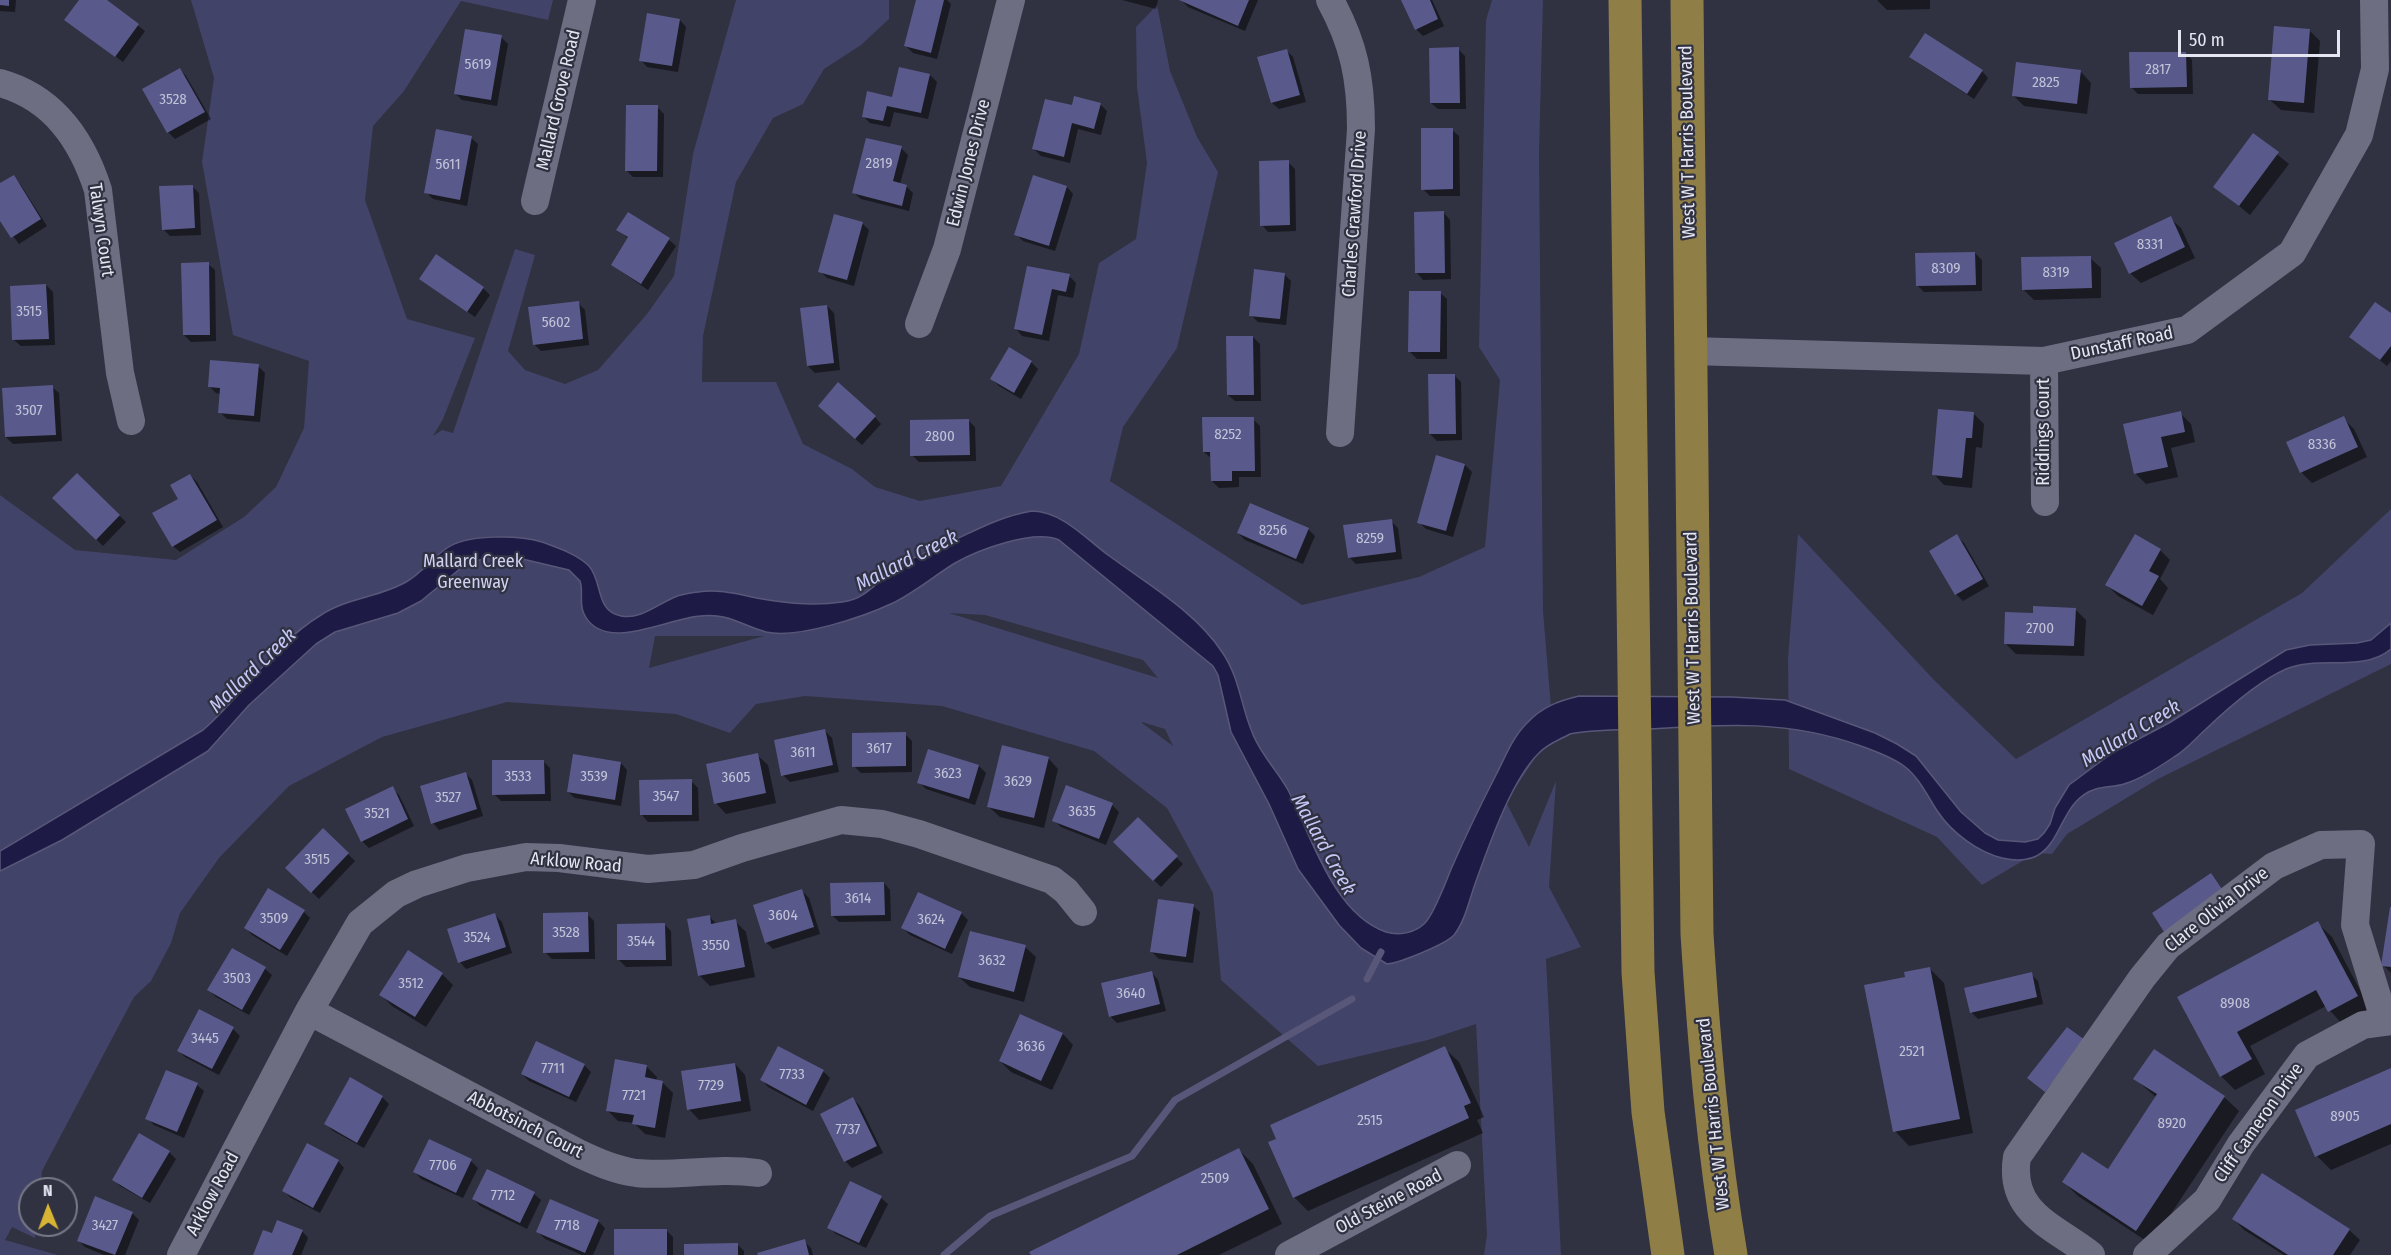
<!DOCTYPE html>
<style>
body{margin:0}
#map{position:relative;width:2391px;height:1255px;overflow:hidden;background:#303141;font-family:"Fira Sans Condensed",sans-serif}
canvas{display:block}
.north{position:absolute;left:18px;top:1177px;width:60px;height:60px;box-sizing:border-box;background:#303141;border:2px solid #787987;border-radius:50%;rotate:359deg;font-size:16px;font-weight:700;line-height:24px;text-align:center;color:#e5e6f1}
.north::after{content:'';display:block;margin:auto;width:21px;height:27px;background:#d7b434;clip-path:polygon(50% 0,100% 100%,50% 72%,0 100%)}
.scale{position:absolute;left:2178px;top:30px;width:162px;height:27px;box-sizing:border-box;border:3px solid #e5e6f1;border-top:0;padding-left:8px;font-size:18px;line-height:21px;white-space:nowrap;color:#e5e6f1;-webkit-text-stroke:4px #303141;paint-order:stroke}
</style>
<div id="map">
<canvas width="2391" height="1255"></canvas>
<div class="north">N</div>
<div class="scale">50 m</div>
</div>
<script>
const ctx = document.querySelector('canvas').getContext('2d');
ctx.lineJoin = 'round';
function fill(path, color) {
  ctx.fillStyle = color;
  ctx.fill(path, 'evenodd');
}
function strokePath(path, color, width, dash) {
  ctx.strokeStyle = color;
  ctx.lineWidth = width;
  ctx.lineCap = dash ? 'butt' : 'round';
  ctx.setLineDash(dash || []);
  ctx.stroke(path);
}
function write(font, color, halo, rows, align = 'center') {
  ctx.font = font + ' "Fira Sans Condensed",sans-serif';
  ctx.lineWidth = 4.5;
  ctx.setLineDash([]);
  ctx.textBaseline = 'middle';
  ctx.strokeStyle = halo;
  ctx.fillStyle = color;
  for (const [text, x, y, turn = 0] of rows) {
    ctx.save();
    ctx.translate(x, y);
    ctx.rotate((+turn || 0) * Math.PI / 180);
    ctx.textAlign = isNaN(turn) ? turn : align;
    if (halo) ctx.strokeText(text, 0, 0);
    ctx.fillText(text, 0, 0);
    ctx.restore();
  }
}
const green = new Path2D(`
 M191 0H553L548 20 461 1 404 91 373 126 365 200 407 319 475 338 443 419 433 436 442 430 453 433 515 249 535 255 508 351 525 370 565 384 598 370 647 314 674 276 693 154 736 0H889V19L861 45 824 69 803 104 773 118 736 182 703 336 702 382H776L803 444 852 469 875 487 920 501 1001 486 1079 354 1099 263 1136 239 1147 163 1137 87 1136 27 1157 5 1170 71 1197 137 1218 172 1177 348 1123 427 1110 481 1302 605 1419 577 1485 547 1500 380 1479 347 1486 20 1492 0H1543L1539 153 1543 611 1553 731 1506 802 1529 847 1556 781 1549 887 1581 947 1546 959 1561 1255H1484L1487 1235 1476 1024 1428 1040 1318 1066 1221 980 1213 893 1167 808 1094 751 942 706 805 696 756 704 730 733 676 714 507 702 382 737 289 786 219 858 180 913 171 943 151 981 134 997 42 1171 40 1189H30V1225H36L35 1238 12 1227 5 1240 58 1255H0V495L75 550 176 560 244 517 276 487 304 428 309 361 233 335 202 162 214 78ZM949 613 985 615 1143 660 1158 678ZM655 636H764L649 668ZM1142 722 1165 729 1173 746 1142 723Z
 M2391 509V664L2158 779 2067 834 2052 854 2036 853 1982 885 1937 837 1789 769 1788 658 1798 534 1934 680 2016 759 2302 593Z`);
const water = new Path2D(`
 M1032 511C1063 512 1085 538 1108 555 1146 583 1196 612 1222 652 1239 676 1241 706 1252 732 1260 754 1277 770 1288 790 1311 835 1333 914 1386 932 1399 936 1414 933 1424 924 1434 915 1446 881 1452 867 1466 835 1481 804 1497 773 1506 755 1513 737 1527 723 1542 707 1558 701 1579 696L1732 697 1785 700 1875 733 1897 744 1916 756 1961 812 1985 833 1998 840 2025 842 2038 839 2044 833 2050 824 2055 808 2069 785 2112 753 2169 723 2286 650 2310 645 2357 643 2371 640 2391 623V649C2362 673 2319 655 2286 669 2259 681 2227 709 2206 729 2196 738 2186 750 2174 757 2159 767 2141 779 2124 784 2115 787 2106 786 2096 789 2051 802 2067 873 2002 858 1978 852 1952 833 1938 812 1928 797 1919 777 1904 766 1892 757 1875 751 1861 746 1789 720 1725 724 1650 729 1624 730 1596 729 1570 734 1559 740 1547 744 1539 753 1511 780 1488 848 1475 884 1469 901 1465 921 1454 935 1446 944 1400 963 1387 964L1361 948 1339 925 1298 869 1269 804 1231 732 1218 675 1213 666 1059 540C1033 529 978 550 955 563 934 576 915 592 893 603 863 617 798 639 766 632 740 625 730 613 700 616 668 618 606 653 585 616 578 605 584 592 580 581L569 570 514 557 496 556 467 563 421 601 398 613 335 632 316 644 249 705 208 751 62 840 0 871V851L203 730C245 694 273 644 321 615 347 598 380 597 406 582 422 573 432 558 447 548 467 534 519 535 542 542 558 548 577 554 589 566 603 582 595 611 621 616 640 620 658 604 675 597 682 594 691 593 698 592 726 588 748 598 775 601 796 604 821 605 842 602 868 599 878 579 898 566 913 557 930 551 946 544 974 531 1001 516 1032 511Z`);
const shadow = new Path2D(`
 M0 0H16L15 12 0 11Z
 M81 0H104L145 31 123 62 66 20Z
 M918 0H947L951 4 937 59 913 53 906 46Z
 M1122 0H1158L1156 9Z
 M1181 0H1258L1245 31 1188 7Z
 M1403 0H1432L1444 26 1423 36 1416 29Z
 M1877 0H1930V9L1887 10Z
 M680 20 686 27 678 72 647 67 641 60Z
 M2309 30 2320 41 2314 113 2281 110 2270 100Z
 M501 37 508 44 497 106 462 100 455 93Z
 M1458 49 1465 56 1466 109H1438L1431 103Z
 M1286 50 1293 57 1306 102 1279 109 1272 103Z
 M2186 53 2192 60 2193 94H2138L2131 87Z
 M1911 57 1982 71 1988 78 1974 99 1918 63Z
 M180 69 186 76 211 119 175 139 168 132Z
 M2081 72 2091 83 2087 114 2024 106 2013 95Z
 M930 75 937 82 928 119 894 112 890 127 870 123 863 116Z
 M1100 104 1107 111 1101 135 1078 129 1070 163 1041 156 1034 149 1073 107Z
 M657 107 664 114 663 177H633L626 170Z
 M1452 130 1459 136 1460 196H1430L1423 189Z
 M2253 135 2289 164 2250 215 2215 186Z
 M471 138 478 144 467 206 433 199 426 192Z
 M901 148 908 155 900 184 906 186 913 193 909 211 861 199 854 193Z
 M1288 162 1295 169 1296 231 1268 232 1262 225Z
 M13 177 20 184 47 226 19 244 0 218V185Z
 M192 186 199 193 201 235 170 236 163 229Z
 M1067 187 1073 194 1055 251 1023 241 1016 234Z
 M1444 213 1450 220 1451 279 1423 280 1417 273Z
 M628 214 669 240 676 246 648 290 612 265 629 239 618 230Z
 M2170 218 2181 228 2195 258 2141 283 2130 273Z
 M862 223 869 230 854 286 827 278 820 271Z
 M1975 253 1982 260V291L1924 292 1917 285Z
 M2090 258 2101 268V298L2034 300 2023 289Z
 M208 264 215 270 216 341 191 342 184 335Z
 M1028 268 1069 276 1076 283 1073 298 1058 295 1049 341 1022 336 1016 329Z
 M1284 274 1291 281 1286 325 1258 322 1251 315Z
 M421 279 483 288 490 295 475 317Z
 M46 285 53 292 55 345 21 346 14 340Z
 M1440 293 1447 299V359H1417L1410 352Z
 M578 303 585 310 589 345 541 351 534 344Z
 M827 306 834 313 840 370 815 373 808 366Z
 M2391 315V361L2387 366 2351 337Z
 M1253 337 1260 344 1261 401H1235L1228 395Z
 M1031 362 1038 369 1021 399 999 386 992 379Z
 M258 366 265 373 260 422 227 419 220 412 221 394 216 393 209 386Z
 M1454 375 1461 382 1462 440 1437 441 1430 434Z
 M52 387 59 393 62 441 13 444 6 437Z
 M826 412 875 417 881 424 862 445Z
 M2180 413 2191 424 2195 442 2171 448 2178 477 2146 484 2136 474 2125 425Z
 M1974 414 1984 424 1982 448 1976 447 1972 488 1944 485 1934 474Z
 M2343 418 2354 429 2367 457 2312 483 2301 472Z
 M1253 419 1260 426 1261 477H1239V487L1219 488 1212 481V459L1204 452Z
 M968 420 975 427 976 461 919 462 912 455Z
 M1465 465 1472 472 1453 537 1426 529 1419 522Z
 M77 475 126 522 103 546 55 498Z
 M190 475 197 482 223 527 180 552 173 546 180 499Z
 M1391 521 1398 528 1402 559 1356 564 1349 557Z
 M1308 529 1315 536 1303 564 1245 540 1238 533Z
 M1957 536 1964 543 1989 586 1963 601 1956 594 1931 551Z
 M2160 550 2170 560 2160 579 2168 588 2153 615 2118 596 2107 585Z
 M2075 609 2086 620 2084 656 2016 654 2005 643 2034 615Z
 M825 731 832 738 839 772 790 782 783 775Z
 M905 734 912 741V772L861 773 854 766Z
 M929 750 979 766 986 773 975 805 926 789 919 782Z
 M757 755 768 765 776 803 726 814 716 803Z
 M1048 758 1058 769 1044 828 1000 817 989 807Z
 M543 761 550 768 551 801H501L494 794Z
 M621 763 627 770 621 806 575 798 568 792Z
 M465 773 472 780 483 816 439 830 433 823Z
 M691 781 698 788 699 821 648 822 642 815Z
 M392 788 399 795 414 826 369 848 362 841Z
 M1112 805 1119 812 1106 845 1061 827 1054 820Z
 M1138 820 1183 864 1161 887 1115 842Z
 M323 830 355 861 319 899 287 868Z
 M884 883 890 890 891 921 839 922 832 915Z
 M802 891 809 898 820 934 773 949 766 942Z
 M1193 906 1200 912 1193 963 1159 959 1152 952Z
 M2391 908V973L2383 965Z
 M304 912 310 918 287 956 252 935 246 928Z
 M961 913 968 920 952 954 910 935 903 928Z
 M587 914 594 921 595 959H552L545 952Z
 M495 915 502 922 512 953 466 969 460 962Z
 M709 916 717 925 735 921 746 932 755 977 710 986 699 975Z
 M2317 923 2332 937 2371 1011 2343 1025 2326 1006 2250 1046 2265 1074 2235 1090 2221 1076 2179 997Z
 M664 924 671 931 672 966 626 967 619 960Z
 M1025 947 1036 957 1024 1002 970 987 959 977Z
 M233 950 265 969 272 975 249 1015 216 997 209 990Z
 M1930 969 1944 983 1973 1133 1909 1146 1895 1131Z
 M1152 973 1158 980 1166 1011 1117 1023 1110 1016Z
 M442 974 453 985 426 1027 392 1006 381 995Z
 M2031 974 2038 981 2043 1004 1978 1019 1971 1012Z
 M199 1011 233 1029 240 1036 219 1075 185 1057 178 1050Z
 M1021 1016 1063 1034 1073 1045 1052 1090 1011 1072 1000 1061Z
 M1444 1048 1459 1062 1484 1117 1477 1120 1483 1133 1308 1211 1294 1197Z
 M2154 1051 2224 1097 2239 1111 2151 1244 2078 1196 2064 1182 2108 1171 2157 1098 2135 1079Z
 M735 1064 745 1075 751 1111 699 1120 689 1109Z
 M584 1065 591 1072 576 1102 529 1081 522 1074Z
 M646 1066 657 1077 656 1081 662 1082 673 1093 665 1138 645 1134 634 1123 618 1121 607 1110Z
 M2391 1070V1144L2331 1170 2317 1156Z
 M823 1071 830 1078 813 1111 768 1087 762 1080Z
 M351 1079 382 1097 389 1104 364 1148 333 1131 326 1124Z
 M197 1085 204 1091 184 1138 154 1125 147 1118Z
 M853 1099 860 1106 883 1153 852 1168 845 1161Z
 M429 1141 471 1161 478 1168 463 1198 421 1179 415 1172Z
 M1239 1150 1253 1164 1282 1224 1219 1255H1033Z
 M169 1152 176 1159 150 1203 120 1186 114 1180Z
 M338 1161 344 1168 320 1213 291 1198 284 1191Z
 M534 1194 541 1200 527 1229 480 1206 474 1199Z
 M881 1198 888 1204 866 1248 836 1234 829 1227Z
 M132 1213 139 1220 125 1255H104L85 1247 78 1240Z
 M2234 1219 2349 1230 2360 1240 2350 1255H2284L2244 1230Z
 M598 1221 605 1228 593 1255H582L545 1239 538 1232Z
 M666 1230 673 1237V1255H615Z
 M302 1231 308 1238 301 1255H254L273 1235Z
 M804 1241 811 1248 813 1255H760Z
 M737 1244 744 1251V1255H686Z`);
const stream = new Path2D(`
 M1367 979 1381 952
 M944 1255 990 1216 1132 1156 1175 1100 1352 999`);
const building = new Path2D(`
 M0 0H9V6L0 5Z
 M79 0H107L139 24 115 57 64 20Z
 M916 0H944L931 53 904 46Z
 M1179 0H1249L1238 26Z
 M1401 0H1430L1438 19 1415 30Z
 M647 13 680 19 672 66 639 61Z
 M2274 26 2310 29 2304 103 2268 100Z
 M465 29 502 35 491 100 454 94Z
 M1925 33 1983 70 1967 94 1909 57Z
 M1459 47 1460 103H1430L1429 48Z
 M1287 49 1300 95 1271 103 1257 57Z
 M2129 52H2186L2187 87 2130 88Z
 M2016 62 2081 70 2077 104 2012 96Z
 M899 67 930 74 921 113 887 106 883 121 862 117 867 91 892 97Z
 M180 68 205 112 167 133 142 89Z
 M1074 96 1101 103 1094 129 1072 123 1064 157 1032 149 1045 99 1072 105Z
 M626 105H658L657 171H625Z
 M1421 128H1453V189L1421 190Z
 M436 129 472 136 460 200 424 193Z
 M2253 133 2279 152 2239 206 2213 187Z
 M866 138 902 146 893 181 907 185 902 206 852 193Z
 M1289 160 1290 225 1260 226 1259 161Z
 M14 175 41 219 11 238 0 221V183Z
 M1033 175 1067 186 1049 246 1014 235Z
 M193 185 195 228 162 230 159 186Z
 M1444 211 1445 273H1415L1414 212Z
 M628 212 670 238 641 284 611 265 628 237 616 230Z
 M834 214 863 222 847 280 818 272Z
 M2171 216 2185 247 2129 274 2114 243Z
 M1975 252 1976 285 1916 286 1915 253Z
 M436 254 484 287 467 312 419 279Z
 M2091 256 2092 288 2022 290 2021 257Z
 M209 262 210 335H183L181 263Z
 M1027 266 1070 274 1066 292 1052 289 1042 335 1014 329Z
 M1254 269 1285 273 1280 319 1249 316Z
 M46 284 49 339 12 340 10 286Z
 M1409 291H1441L1440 352H1408Z
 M579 301 583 339 533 345 528 307Z
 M2375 302 2391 313V346L2380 360 2349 337Z
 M827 305 834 363 807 366 800 308Z
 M1226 336H1253L1254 395H1227Z
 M1009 347 1032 361 1014 393 990 379Z
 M210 360 259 364 254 416 218 413 220 388 208 387Z
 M1428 374H1455L1456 434H1429Z
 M838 382 876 416 855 439 818 406Z
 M53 385 56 435 5 437 2 388Z
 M1938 409 1974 412 1972 438H1966L1962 478 1932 475Z
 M2181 411 2185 432 2161 437 2168 467 2134 474 2123 424Z
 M2344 416 2358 447 2300 473 2286 442Z
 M1202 417H1254L1255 471H1232V481H1211L1210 452H1203Z
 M969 419 970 455 910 456V420Z
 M1436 455 1465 464 1446 531 1417 523Z
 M77 473 120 515 96 540 52 498Z
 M190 474 217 520 172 547 152 513 178 499 170 485Z
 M1250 503 1309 528 1296 559 1237 533Z
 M1392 519 1396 552 1348 558 1343 525Z
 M1957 534 1983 579 1955 595 1929 551Z
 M2135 534 2161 549 2149 571 2159 576 2142 606 2105 585Z
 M2033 606 2076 608 2074 646 2004 644 2005 612 2033 613Z
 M825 729 833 765 781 776 774 740Z
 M906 732V766L852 767V733Z
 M1002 745 1049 757 1034 818 987 807Z
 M928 749 979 765 969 799 917 783Z
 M758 753 766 793 714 804 706 764Z
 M573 754 621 762 615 800 567 792Z
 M492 760H544L545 794 492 795Z
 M466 772 477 809 431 824 420 786Z
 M692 779V815H640L639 780Z
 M1066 785 1113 803 1099 839 1052 821Z
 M393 786 408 819 361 842 345 809Z
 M1138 817 1178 856 1153 881 1113 842Z
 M323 828 349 853 311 893 285 868Z
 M2211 873 2226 895 2166 935 2152 913Z
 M884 882 885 915 831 916 830 883Z
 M268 888 305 910 280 950 244 928Z
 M802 889 814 927 765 943 753 905Z
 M918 892 962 912 945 949 901 928Z
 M1158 899 1194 904 1186 957 1150 952Z
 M2390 907H2391V967L2381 966Z
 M588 912 589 952 543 953V913Z
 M495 913 506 947 458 963 447 929Z
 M710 915 711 924 736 919 745 967 698 976 687 919Z
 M2318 921 2358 996 2328 1012 2316 990 2237 1032 2252 1059 2220 1077 2177 997Z
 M665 923 666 960H617V924Z
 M970 931 1026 945 1014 992 958 977Z
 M232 948 266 967 242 1010 207 990Z
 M408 950 443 973 415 1017 379 995Z
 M1930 967 1960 1119 1893 1132 1864 985 1905 977 1904 972Z
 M1152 971 1160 1004 1109 1017 1101 983Z
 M2032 972 2037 997 1970 1013 1964 988Z
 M199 1009 234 1027 212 1069 177 1051Z
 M1020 1014 1063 1033 1041 1081 999 1061Z
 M2067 1027 2085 1040 2045 1092 2027 1078Z
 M536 1041 585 1064 569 1097 521 1074Z
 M778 1046 824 1070 806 1105 760 1080Z
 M1445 1046 1471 1103 1464 1106 1469 1118 1293 1198 1268 1142 1276 1139 1270 1125Z
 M2154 1049 2225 1096 2136 1231 2062 1182 2082 1152 2108 1169 2157 1094 2133 1079Z
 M615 1059 647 1065 645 1077 663 1081 655 1128 632 1124 634 1115 606 1111Z
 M735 1063 741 1101 687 1110 681 1071Z
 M2391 1068V1124L2315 1157 2295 1110Z
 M166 1070 198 1083 177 1132 145 1119Z
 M350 1077 383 1096 357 1143 324 1124Z
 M853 1097 877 1146 844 1162 820 1114Z
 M139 1133 170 1151 142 1198 112 1180Z
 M429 1139 472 1159 456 1193 413 1172Z
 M307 1143 339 1160 313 1208 282 1191Z
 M1239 1148 1269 1209 1177 1255H1031L1029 1252Z
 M487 1169 535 1192 520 1223 472 1199Z
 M2262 1173 2350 1229 2333 1255H2288L2232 1219Z
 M850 1181 882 1196 859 1243 827 1228Z
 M95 1196 133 1212 115 1255 77 1241Z
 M550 1199 599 1220 585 1253 536 1232Z
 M277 1220 303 1230 292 1255H253L263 1230 272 1233Z
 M614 1229H667V1255H614Z
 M805 1239 809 1255H758L757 1253Z
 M738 1243V1255H684V1244Z`);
const minor = new Path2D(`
 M1330 0C1354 44 1361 79 1361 129L1340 433
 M0 83C54 98 82 140 98 190L120 373 131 421
 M535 201 582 0
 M919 324 947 249 1011 0
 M1690 351 2044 361 2187 330 2292 253 2359 135 2375 69 2374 0
 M2044 361 2045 502
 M309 1011 578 1153C597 1162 615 1170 636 1173 677 1177 715 1167 758 1173
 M181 1255 309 1011 360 923 396 894 417 884 467 868 526 857 559 858 648 869 694 865 742 848 841 820 882 824 919 834 1052 880 1066 891 1083 912
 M1289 1255 1457 1165
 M2091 1255C2054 1226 2008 1213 2017 1157L2142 978 2168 946 2274 866 2321 845 2361 844 2355 925 2385 1022
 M2147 1255 2207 1200 2241 1144 2307 1055 2363 1025 2391 1021`);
const major = new Path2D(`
 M1625 0 1638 972 1648 1112 1668 1255
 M1687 0 1697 934C1704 1042 1713 1149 1731 1255`);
const numberNames = [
 ["5619",478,65],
 ["2817",2158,70],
 ["2825",2046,83],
 ["3528",173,100],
 ["2819",879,164],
 ["5611",448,165],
 ["8331",2150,245],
 ["8309",1946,269],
 ["8319",2056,273],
 ["3515",29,312],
 ["5602",556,323],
 ["3507",29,411],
 ["8252",1228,435],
 ["2800",940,437],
 ["8336",2322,445],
 ["8256",1273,531],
 ["8259",1370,539],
 ["2700",2040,629],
 ["3617",879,749],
 ["3611",803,753],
 ["3623",948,774],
 ["3533",518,777],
 ["3539",594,777],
 ["3605",736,778],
 ["3629",1018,782],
 ["3547",666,797],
 ["3527",448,798],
 ["3635",1082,812],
 ["3521",377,814],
 ["3515",317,860],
 ["3614",858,899],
 ["3604",783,916],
 ["3509",274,919],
 ["3624",931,920],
 ["3528",566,933],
 ["3524",477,938],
 ["3544",641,942],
 ["3550",716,946],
 ["3632",992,961],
 ["3503",237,979],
 ["3512",411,984],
 ["3640",1131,994],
 ["8908",2235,1004],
 ["3445",205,1039],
 ["3636",1031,1047],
 ["2521",1912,1052],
 ["7711",553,1069],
 ["7733",792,1075],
 ["7729",711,1086],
 ["7721",634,1096],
 ["8905",2345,1117],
 ["2515",1370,1121],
 ["8920",2172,1124],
 ["7737",848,1130],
 ["7706",443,1166],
 ["2509",1215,1179],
 ["7712",503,1196],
 ["3427",105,1226],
 ["7718",567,1226]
];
const streetNames = [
 ["Mallard Grove Road",559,100,-77],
 ["West W T Harris Boulevard",1688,142,-91],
 ["Edwin Jones Drive",969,163,-76],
 ["Charles Crawford Drive",1355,214,-86],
 ["Talwyn Court",101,230,82],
 ["Dunstaff Road",2122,344,-12],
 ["Riddings Court",2044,432,-90],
 ["West W T Harris Boulevard",1693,628,-91],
 ["Arklow Road",576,863,5],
 ["Clare Olivia Drive",2217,910,-38],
 ["West W T Harris Boulevard",1714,1114,-96],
 ["Cliff Cameron Drive",2259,1123,-55],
 ["Abbotsinch Court",525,1125,27],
 ["Arklow Road",213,1194,-62],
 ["Old Steine Road",1389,1202,-28]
];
const parkNames = [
 ["Mallard Creek",473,562],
 ["Greenway",473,583]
];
const waterNames = [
 ["Mallard Creek",907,561,-27],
 ["Mallard Creek",253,671,-44],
 ["Mallard Creek",2131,734,-31],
 ["Mallard Creek",1323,845,61]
];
fill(green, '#424368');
fill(water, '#1d1a45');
strokePath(water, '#595779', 1.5);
fill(shadow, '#0007');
strokePath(stream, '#595779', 7);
fill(building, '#595a8b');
strokePath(minor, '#6d6e81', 28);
strokePath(major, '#8f7e46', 33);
write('15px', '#c2c3d8', null, numberNames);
write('18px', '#e5e6f1', '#303141', streetNames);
write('18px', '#d0d2f2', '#303141', parkNames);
write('italic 20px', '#c5c8f7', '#303141', waterNames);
</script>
